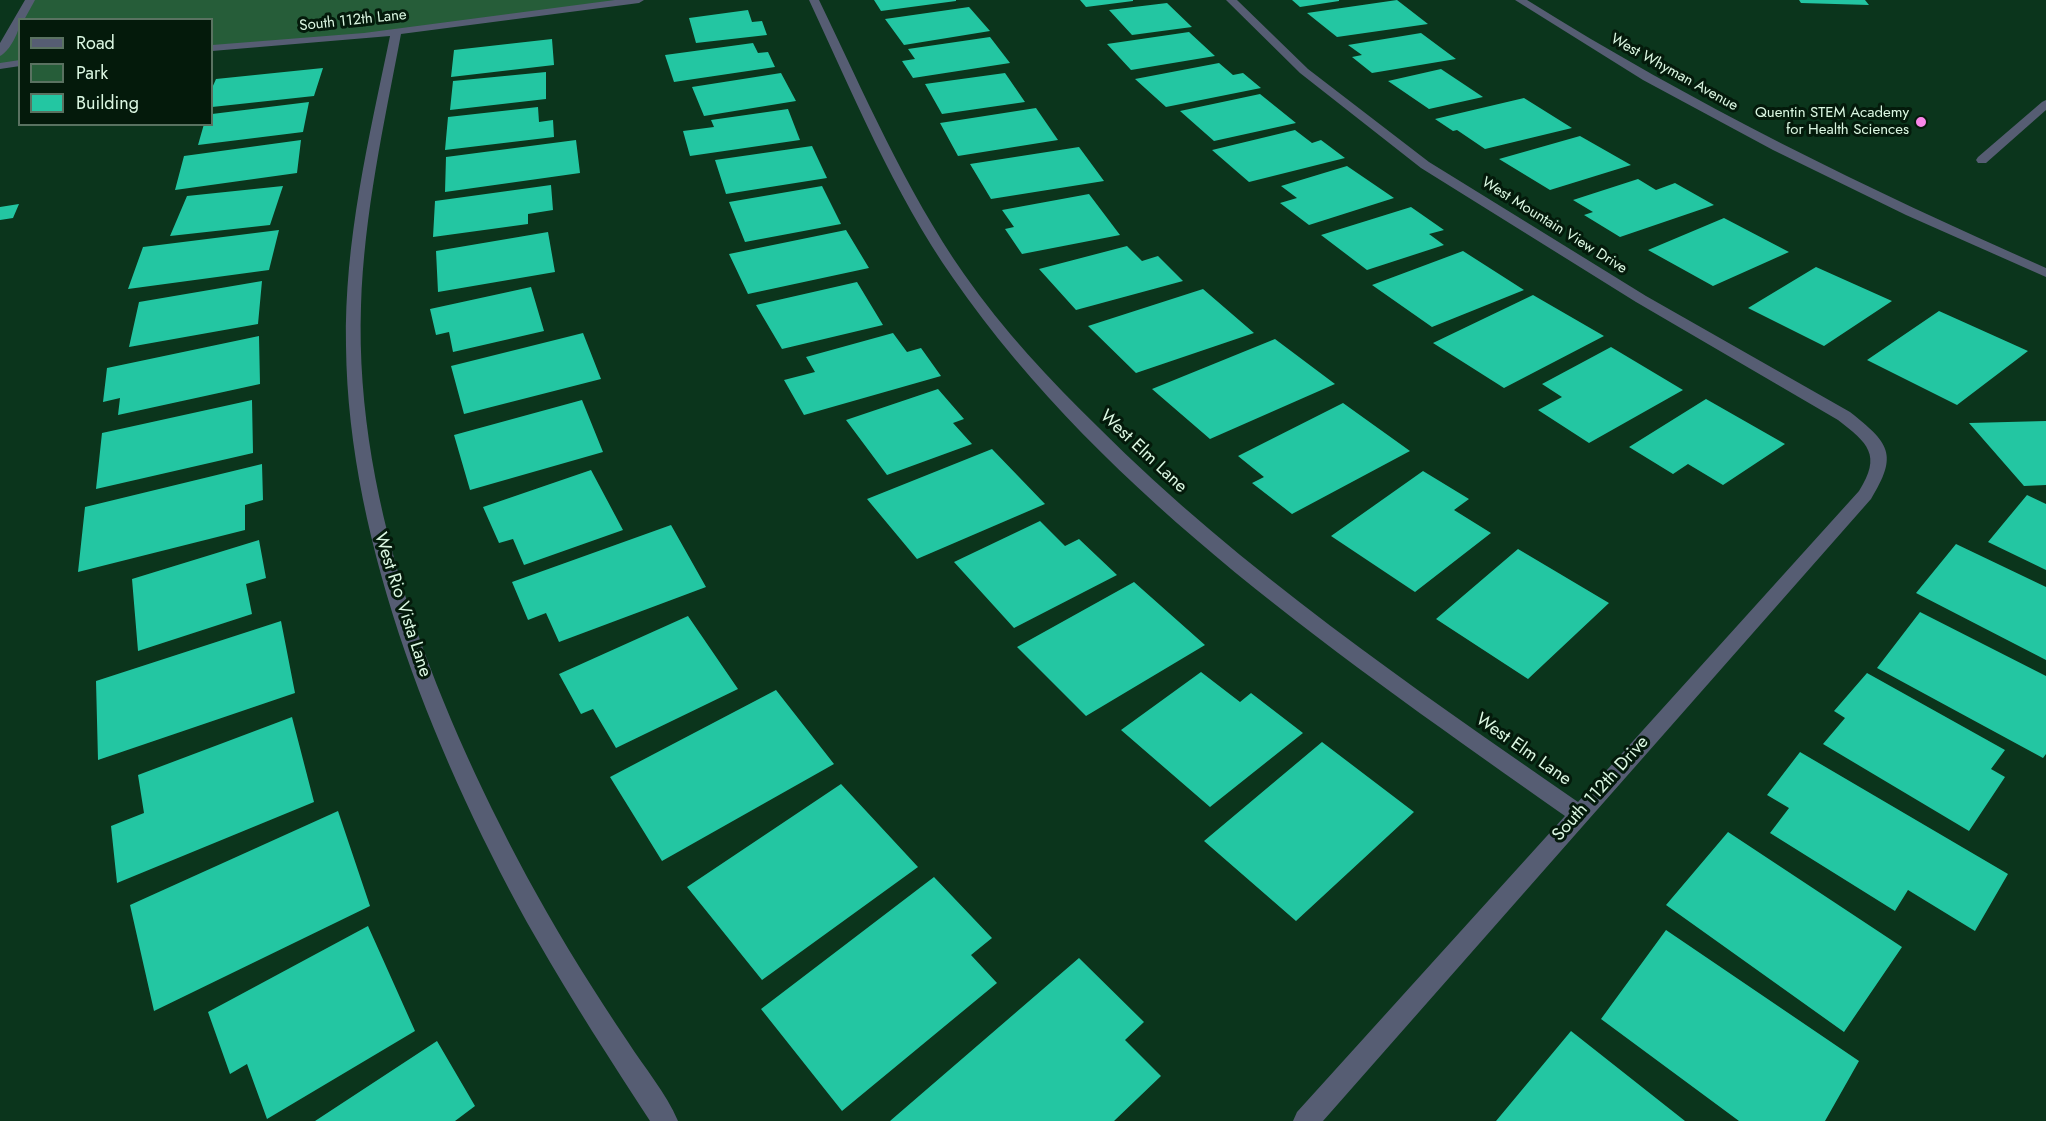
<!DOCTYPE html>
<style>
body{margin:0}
#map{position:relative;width:2046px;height:1121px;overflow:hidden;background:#0b351c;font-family:Jost,sans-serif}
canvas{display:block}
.legend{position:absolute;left:18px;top:18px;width:195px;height:108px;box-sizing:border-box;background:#041a0b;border:2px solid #5a7261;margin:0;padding:8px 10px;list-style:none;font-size:18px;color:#dbf7e2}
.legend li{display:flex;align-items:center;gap:12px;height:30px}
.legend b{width:30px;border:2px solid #5a7261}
</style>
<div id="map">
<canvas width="2046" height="1121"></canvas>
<ul class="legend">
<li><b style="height:8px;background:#565d73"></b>Road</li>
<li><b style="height:16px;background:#265d39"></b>Park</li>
<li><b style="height:16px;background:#23c6a2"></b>Building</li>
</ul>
</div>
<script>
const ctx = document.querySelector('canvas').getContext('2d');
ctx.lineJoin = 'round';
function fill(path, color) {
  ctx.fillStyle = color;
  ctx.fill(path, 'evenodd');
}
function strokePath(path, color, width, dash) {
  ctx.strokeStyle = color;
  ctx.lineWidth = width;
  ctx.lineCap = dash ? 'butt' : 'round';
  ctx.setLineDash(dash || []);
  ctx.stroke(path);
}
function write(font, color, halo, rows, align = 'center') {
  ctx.font = font + ' Jost,sans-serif';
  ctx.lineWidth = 6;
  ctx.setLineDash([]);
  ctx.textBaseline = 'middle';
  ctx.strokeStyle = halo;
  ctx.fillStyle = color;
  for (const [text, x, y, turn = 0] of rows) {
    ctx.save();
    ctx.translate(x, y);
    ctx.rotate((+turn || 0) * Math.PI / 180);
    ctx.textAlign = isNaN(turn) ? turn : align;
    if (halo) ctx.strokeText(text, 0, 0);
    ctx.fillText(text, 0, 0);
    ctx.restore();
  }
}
const green = new Path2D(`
 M30 0H639L328 40 212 48V20H20L19 63 0 66V53Z`);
const building = new Path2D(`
 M874 0H956V1L881 11Z
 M1080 0H1133V1L1086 7Z
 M1292 0H1339V1L1300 7Z
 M1397 0 1428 24 1337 37 1307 13Z
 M1799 0H1865L1869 5 1801 3Z
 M1167 3 1192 27 1132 35 1109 10Z
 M969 7 990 31 904 45 885 19Z
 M748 10 752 22 762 21 767 35 696 43 689 18Z
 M1189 32 1215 56 1131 70 1107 44Z
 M1421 33 1456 59 1372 73 1352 57 1362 55 1348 45Z
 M990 37 1010 63 913 78 902 61 915 59 908 49Z
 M552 39 554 65 451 77 454 50Z
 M753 43 758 53 768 52 775 67 674 82 665 55Z
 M1219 63 1233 75 1243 73 1261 88 1166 107 1135 79Z
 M323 68 314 96 212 107V88L216 79Z
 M1441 69 1483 97 1429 109 1388 81Z
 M546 72V99L450 110 453 81Z
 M781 73 796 101 704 116 692 87Z
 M1005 73 1025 102 942 114 925 84Z
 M1260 94 1296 123 1214 141 1180 111Z
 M1524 98 1572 128 1485 149 1457 130 1453 131 1435 119Z
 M309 102 303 132 198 145 204 124H212V114Z
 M538 107 539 122 553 120 554 137 445 150 448 117Z
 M1036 108 1058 140 958 156 940 123Z
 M788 109 800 140 690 156 683 131 714 127 711 120Z
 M1295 130 1312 143 1321 140 1345 158 1249 182 1212 150Z
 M1580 136 1631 165 1550 190 1499 159Z
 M301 140 297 173 175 190 184 156Z
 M576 140 580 173 445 192 446 157Z
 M812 146 827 178 726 194 715 160Z
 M1079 147 1104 181 991 199 970 164Z
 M1347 166 1394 198 1309 225 1280 203 1297 198 1281 186Z
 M1638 179 1656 190 1675 183 1714 205 1620 237 1584 215 1593 212 1573 200Z
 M551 185 553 210 528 214V224L433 237 435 201Z
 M283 186 270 225 170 236 187 196Z
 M822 186 841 224 745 242 729 202Z
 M1089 194 1120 235 1022 254 1005 229 1014 227 1002 210Z
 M19 204 13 218 0 220V207Z
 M1411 207 1444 230 1429 234 1444 245 1367 270 1321 235Z
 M1724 218 1789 252 1713 286 1648 250Z
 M279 230 269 270 128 289 143 247Z
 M846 230 869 268 748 294 729 254Z
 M548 232 555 272 438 292 436 251Z
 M1127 246 1142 261 1158 256 1183 281 1076 310 1039 269Z
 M1463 251 1524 290 1432 327 1372 285Z
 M1816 267 1892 301 1824 346 1748 308Z
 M262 281 258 324 129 347 139 302Z
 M857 282 883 325 782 349 756 305Z
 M531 287 544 331 453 352 449 332 436 335 430 309Z
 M1203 289 1254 333 1136 373 1088 326Z
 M1533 295 1604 336 1504 388 1433 343Z
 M1939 311 2028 351 1957 405 1867 360Z
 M583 333 601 379 464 414 451 366Z
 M893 333 907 352 921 348 941 376 804 415 784 380 815 372 806 357Z
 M259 336 260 384 118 415 120 398 103 402 107 368Z
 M1275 339 1335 384 1210 439 1152 389Z
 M1611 347 1683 390 1589 443 1538 410 1562 397 1542 384Z
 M938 389 964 419 953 423 972 444 887 475 846 420Z
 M1706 399 1785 444 1723 485 1688 464 1673 474 1629 447Z
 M252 400 253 453 96 489 102 433Z
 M582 400 603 452 470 490 454 435Z
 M1343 403 1410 451 1292 514 1252 483 1264 477 1238 456Z
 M2046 421V485L2024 486 1969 423Z
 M992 449 1045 504 917 559 867 499Z
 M262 464 263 500 245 505V530L78 572 85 507Z
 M591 470 623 530 524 565 513 539 499 543 483 507Z
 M1423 471 1469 499 1454 510 1491 533 1415 592 1331 536Z
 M2027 495 2046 504V570L1988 542Z
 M1040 521 1065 546 1079 539 1117 575 1014 628 954 562Z
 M671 525 706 587 559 642 546 613 528 620 512 582Z
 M259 540 266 578 246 584 252 614 138 651 132 579Z
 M1956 544 2046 587V660L1916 593Z
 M1518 549 1609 603 1528 679 1436 619Z
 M1134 582 1205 645 1086 716 1017 647Z
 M1920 612 2046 676V754L2043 758 1877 668Z
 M688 616 738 689 616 748 593 709 581 714 559 674Z
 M281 621 295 693 98 760 96 681Z
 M1201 672 1240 702 1251 693 1303 733 1210 807 1121 730Z
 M1867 673 2005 750 1991 769 2005 777 1969 831 1823 744 1845 718 1834 711Z
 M776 690 834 764 662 861 610 777Z
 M292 717 314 802 117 883 111 826 144 813 138 775Z
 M1322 742 1414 812 1296 921 1204 841Z
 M1800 752 2008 874 1975 931 1908 890 1895 911 1770 833 1789 808 1767 795Z
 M841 784 918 867 762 980 687 887Z
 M338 811 370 906 154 1011 130 905Z
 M1728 832 1902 947 1844 1032 1666 905Z
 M934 877 992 938 971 955 997 983 842 1111 761 1009Z
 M368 926 415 1031 267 1119 247 1064 230 1074 208 1012Z
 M1666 930 1859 1061 1825 1121H1739L1601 1019Z
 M1079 958 1144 1022 1125 1040 1161 1076 1114 1121H890Z
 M1571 1031 1685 1121H1496Z
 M437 1041 475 1106 455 1121H315Z`);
const minor = new Path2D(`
 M25 0H35L24 20H20C20 31 10 51 0 56V43Z
 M615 0H644L639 3 401 34C384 124 364 214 361 306 354 509 440 718 536 893 564 944 596 994 628 1042 644 1067 666 1093 678 1121H650C611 1061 572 1001 536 938 439 766 348 546 346 346 344 241 369 138 390 36L212 51V45L364 33Z
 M809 0H819C864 93 905 189 964 274 1003 330 1050 380 1098 427 1242 571 1411 686 1578 802L1859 491C1882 455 1868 443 1838 420L1636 302 1421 168 1300 73 1226 0H1237L1308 69 1429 162 1646 296 1850 412C1889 443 1899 454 1871 499L1323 1121H1293L1297 1112 1565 816C1348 662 1106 499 953 278 893 192 853 94 809 0Z
 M1515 0H1527C1693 104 1867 189 2046 268V277L1906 215 1773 150 1643 80Z
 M20 60V66L0 69V63Z
 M2046 100V110L1986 163H1978L1976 160 1978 157 2042 102Z`);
const markers = [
 [1921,122,6,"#f987e9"]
];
const farStreetnames = [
 ["South 112th Lane",353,21,-6],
 ["West Whyman Avenue",1674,73,29],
 ["West Mountain View Drive",1554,226,32]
];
const farPoinames = [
 ["Quentin STEM Academy",1909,113],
 ["for Health Sciences",1909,130]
];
const streetNames = [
 ["West Elm Lane",1143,452,43],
 ["West Rio Vista Lane",402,605,72],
 ["West Elm Lane",1523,750,35],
 ["South 112th Drive",1601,789,-48]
];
fill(green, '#265d39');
fill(building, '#23c6a2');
fill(minor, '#565d73');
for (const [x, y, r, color] of markers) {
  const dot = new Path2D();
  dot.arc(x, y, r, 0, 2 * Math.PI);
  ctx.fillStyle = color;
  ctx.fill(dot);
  strokePath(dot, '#041a0b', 2);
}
write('15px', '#dbf7e2', '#041a0b', farStreetnames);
write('15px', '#dbf7e2', '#041a0b', farPoinames, 'right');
write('18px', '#dbf7e2', '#041a0b', streetNames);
</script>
